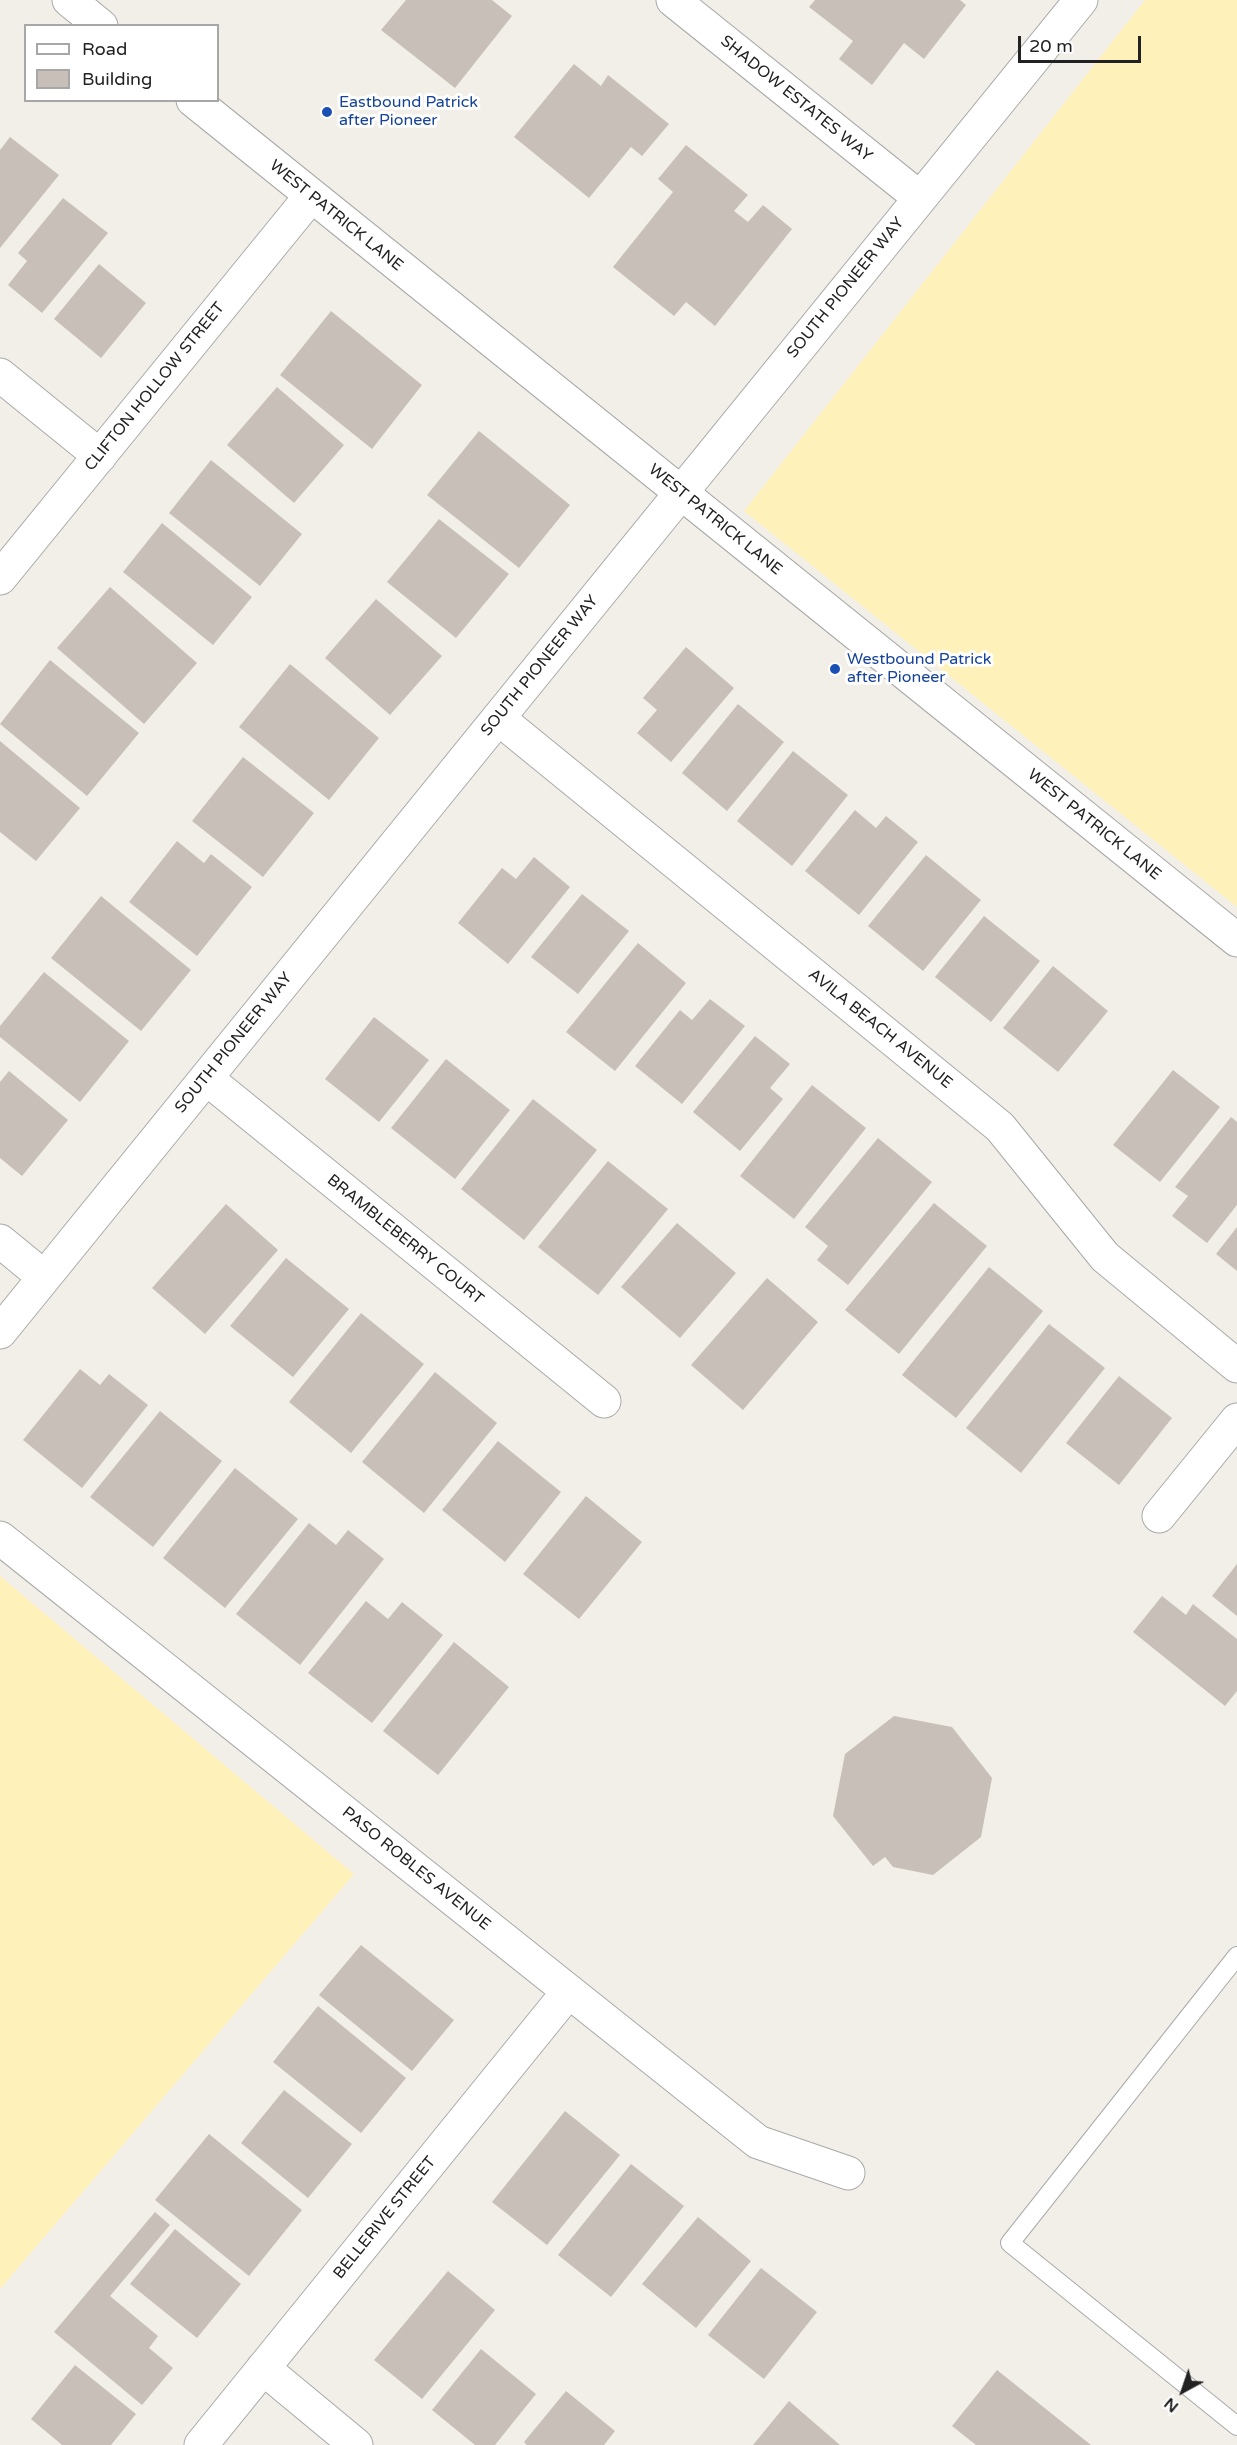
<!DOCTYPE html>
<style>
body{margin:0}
#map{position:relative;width:1237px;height:2445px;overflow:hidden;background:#f2efe9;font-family:"Varela Round",sans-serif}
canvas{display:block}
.legend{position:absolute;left:24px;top:24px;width:195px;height:78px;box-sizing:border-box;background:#fff;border:2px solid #a7a7a7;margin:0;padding:8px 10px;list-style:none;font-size:18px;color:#222}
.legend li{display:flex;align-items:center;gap:12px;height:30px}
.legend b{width:30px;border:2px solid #a7a7a7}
.north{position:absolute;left:1153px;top:2361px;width:60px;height:60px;-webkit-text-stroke:4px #fff;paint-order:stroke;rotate:220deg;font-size:16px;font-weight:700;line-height:24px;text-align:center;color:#222}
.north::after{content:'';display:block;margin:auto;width:21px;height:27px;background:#222;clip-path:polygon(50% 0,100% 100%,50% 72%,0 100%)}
.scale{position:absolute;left:1018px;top:36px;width:123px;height:27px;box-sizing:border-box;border:3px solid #222;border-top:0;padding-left:8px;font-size:18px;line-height:21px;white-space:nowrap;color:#222;-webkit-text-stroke:4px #fff;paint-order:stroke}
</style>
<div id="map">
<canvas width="1237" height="2445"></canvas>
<ul class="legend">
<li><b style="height:8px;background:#fff"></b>Road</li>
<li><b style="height:16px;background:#c7bfb8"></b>Building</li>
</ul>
<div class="north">N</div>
<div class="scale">20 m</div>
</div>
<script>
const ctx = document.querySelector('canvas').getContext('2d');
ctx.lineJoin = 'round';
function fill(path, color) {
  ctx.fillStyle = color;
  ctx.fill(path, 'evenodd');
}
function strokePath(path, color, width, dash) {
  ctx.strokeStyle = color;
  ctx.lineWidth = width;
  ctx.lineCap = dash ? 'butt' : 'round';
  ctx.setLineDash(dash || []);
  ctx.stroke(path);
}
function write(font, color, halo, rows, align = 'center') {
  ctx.font = font + ' "Varela Round",sans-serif';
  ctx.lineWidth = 6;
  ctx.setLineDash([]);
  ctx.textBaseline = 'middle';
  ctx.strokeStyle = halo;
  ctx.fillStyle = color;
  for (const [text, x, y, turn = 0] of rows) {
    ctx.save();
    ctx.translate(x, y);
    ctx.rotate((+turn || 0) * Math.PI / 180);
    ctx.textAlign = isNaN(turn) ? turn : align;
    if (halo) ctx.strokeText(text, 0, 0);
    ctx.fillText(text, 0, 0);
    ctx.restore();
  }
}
const sand = new Path2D(`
 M1145 0H1237V907L744 511Z
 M0 1576 354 1874 0 2289Z`);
const building = new Path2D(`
 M406 0H492L512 16 455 88 381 30Z
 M815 0H960L966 5 924 59 904 43 872 85 839 59 853 41 809 7Z
 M574 64 601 86 608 75 669 124 642 156 631 147 589 198 514 137Z
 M10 137 59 175 0 248V150Z
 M686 145 748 195 734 211 748 222 763 205 792 229 715 326 686 302 674 316 613 267 673 192 658 179Z
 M63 198 108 233 42 313 8 285 27 261 18 253Z
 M99 264 146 303 101 358 54 319Z
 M331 311 422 385 372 449 280 375Z
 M277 387 344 445 294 503 227 445Z
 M479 431 570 505 519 568 427 495Z
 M211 460 302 534 260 586 169 513Z
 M439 519 509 574 456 638 387 582Z
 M162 523 252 597 213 645 123 572Z
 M110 587 197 663 144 724 57 648Z
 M376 599 442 656 390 715 325 658Z
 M686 647 734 688 671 762 637 733 657 710 643 698Z
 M50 660 139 733 87 796 0 724Z
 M290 664 379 738 329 800 239 727Z
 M738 704 784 742 727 811 682 773Z
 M0 741 80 808 36 861 0 832Z
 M793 751 848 795 792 866 737 821Z
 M243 757 314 813 263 877 192 821Z
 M855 810 876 828 886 816 918 842 859 915 805 871Z
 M177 841 204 863 211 854 252 887 197 956 129 902Z
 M926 855 981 900 923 971 868 926Z
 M534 857 570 887 508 964 458 923 502 868 516 879Z
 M582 894 629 931 578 994 531 957Z
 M101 896 191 970 141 1031 51 958Z
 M984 916 1040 961 991 1022 935 977Z
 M638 943 686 983 615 1071 566 1032Z
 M1053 966 1108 1011 1058 1072 1003 1028Z
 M44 972 129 1041 80 1102 0 1037V1026Z
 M710 999 745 1026 682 1104 635 1066 680 1010 692 1020Z
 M374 1017 429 1060 379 1122 325 1079Z
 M755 1036 790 1064 770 1088 783 1099 740 1151 693 1112Z
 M446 1059 510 1110 455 1179 391 1128Z
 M1173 1070 1220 1107 1160 1182 1113 1145Z
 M9 1071 68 1120 22 1176 0 1158V1082Z
 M812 1085 866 1128 794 1219 740 1176Z
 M533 1099 597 1150 524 1240 461 1189Z
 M1231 1117 1237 1122V1205L1207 1243 1172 1216 1188 1196 1175 1187Z
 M878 1138 932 1182 848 1285 817 1260 828 1246 805 1227Z
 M608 1161 668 1209 598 1295 538 1247Z
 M934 1203 987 1246 899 1354 845 1310Z
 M226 1204 278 1250 205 1334 152 1288Z
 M677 1223 736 1273 680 1338 621 1287Z
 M1237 1227V1271L1216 1254Z
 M286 1258 349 1309 293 1377 230 1326Z
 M989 1267 1043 1311 956 1418 902 1375Z
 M767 1278 818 1322 743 1410 691 1365Z
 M361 1313 424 1364 351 1453 289 1402Z
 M1049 1324 1105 1368 1021 1473 966 1428Z
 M80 1369 100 1385 109 1374 148 1405 82 1488 23 1440Z
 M435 1372 497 1423 424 1513 362 1462Z
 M1119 1376 1172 1418 1119 1485 1066 1443Z
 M160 1411 222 1461 153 1547 90 1497Z
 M498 1441 561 1492 505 1562 442 1510Z
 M235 1468 298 1519 225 1608 163 1558Z
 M586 1496 642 1542 579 1619 523 1574Z
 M309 1523 336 1545 348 1530 384 1559 300 1665 236 1614Z
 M1237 1564V1616L1212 1596Z
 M1162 1596 1186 1615 1193 1604 1237 1639V1691L1225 1706 1133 1632Z
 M366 1601 388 1619 402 1602 443 1635 372 1723 308 1673Z
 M454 1642 509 1687 438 1775 383 1731Z
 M894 1716 952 1727 992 1778 981 1837 933 1875 893 1867 885 1857 873 1866 833 1816 845 1754Z
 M361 1945 454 2020 412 2071 319 1995Z
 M318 2006 406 2078 361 2133 273 2062Z
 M284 2090 352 2144 308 2198 241 2143Z
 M565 2111 620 2155 547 2245 492 2202Z
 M209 2134 302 2210 249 2276 155 2200Z
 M631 2164 684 2206 611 2297 558 2255Z
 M155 2212 170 2225 110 2296 158 2336 149 2348 173 2368 142 2405 54 2332Z
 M698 2217 751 2261 696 2328 642 2284Z
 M175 2229 241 2284 197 2338 130 2284Z
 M761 2268 817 2312 764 2379 708 2335Z
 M448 2271 495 2310 422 2399 374 2360Z
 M481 2349 536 2394 495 2445H475L432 2410Z
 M75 2365 136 2414 111 2445H62L31 2419Z
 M997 2370 1091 2445H976L952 2426Z
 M566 2391 615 2431 604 2445H527L524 2442Z
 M789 2401 840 2445H753Z`);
const service = new Path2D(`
 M1237 1956 1010 2243 1237 2426`);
const minor = new Path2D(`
 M673 0 920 198
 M0 375 100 456
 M0 578 311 196
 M498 718 1000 1127 1105 1257 1237 1366
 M206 1078 604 1401
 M0 1241 44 1277
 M0 1332 1081 0
 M1159 1516 1237 1420
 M0 1538 758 2142 848 2173
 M263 2368 356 2445
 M201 2445 569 1991`);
const tertiary = new Path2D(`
 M69 0 101 26
 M193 100 1237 940`);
const markers = [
 [327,112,6,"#1a4fb4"],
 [835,669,6,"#1a4fb4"]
];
const streetNames = [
 ["SHADOW ESTATES WAY",796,99,39],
 ["WEST PATRICK LANE",336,216,39],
 ["SOUTH PIONEER WAY",846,288,-51],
 ["CLIFTON HOLLOW STREET",155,387,-51],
 ["WEST PATRICK LANE",715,520,39],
 ["SOUTH PIONEER WAY",540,666,-51],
 ["WEST PATRICK LANE",1094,825,39],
 ["AVILA BEACH AVENUE",880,1029,39],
 ["SOUTH PIONEER WAY",234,1043,-51],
 ["BRAMBLEBERRY COURT",405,1240,39],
 ["PASO ROBLES AVENUE",416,1869,39],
 ["BELLERIVE STREET",385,2218,-51]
];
const transitNames = [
 ["Eastbound Patrick",339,103],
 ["after Pioneer",339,121],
 ["Westbound Patrick",847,660],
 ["after Pioneer",847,678]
];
fill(sand, '#fff1ba');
fill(building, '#c7bfb8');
strokePath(service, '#a9a9a9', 20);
strokePath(minor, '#a9a9a9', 35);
strokePath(tertiary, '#a9a9a9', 35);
strokePath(service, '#fff', 18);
strokePath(minor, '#fff', 33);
strokePath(tertiary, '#fff', 33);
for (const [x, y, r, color] of markers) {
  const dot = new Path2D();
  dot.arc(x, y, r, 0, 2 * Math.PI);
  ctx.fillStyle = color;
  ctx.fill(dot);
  strokePath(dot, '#fff', 2);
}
write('16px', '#222', '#fff', streetNames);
write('16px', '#164399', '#fff', transitNames, 'left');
</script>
